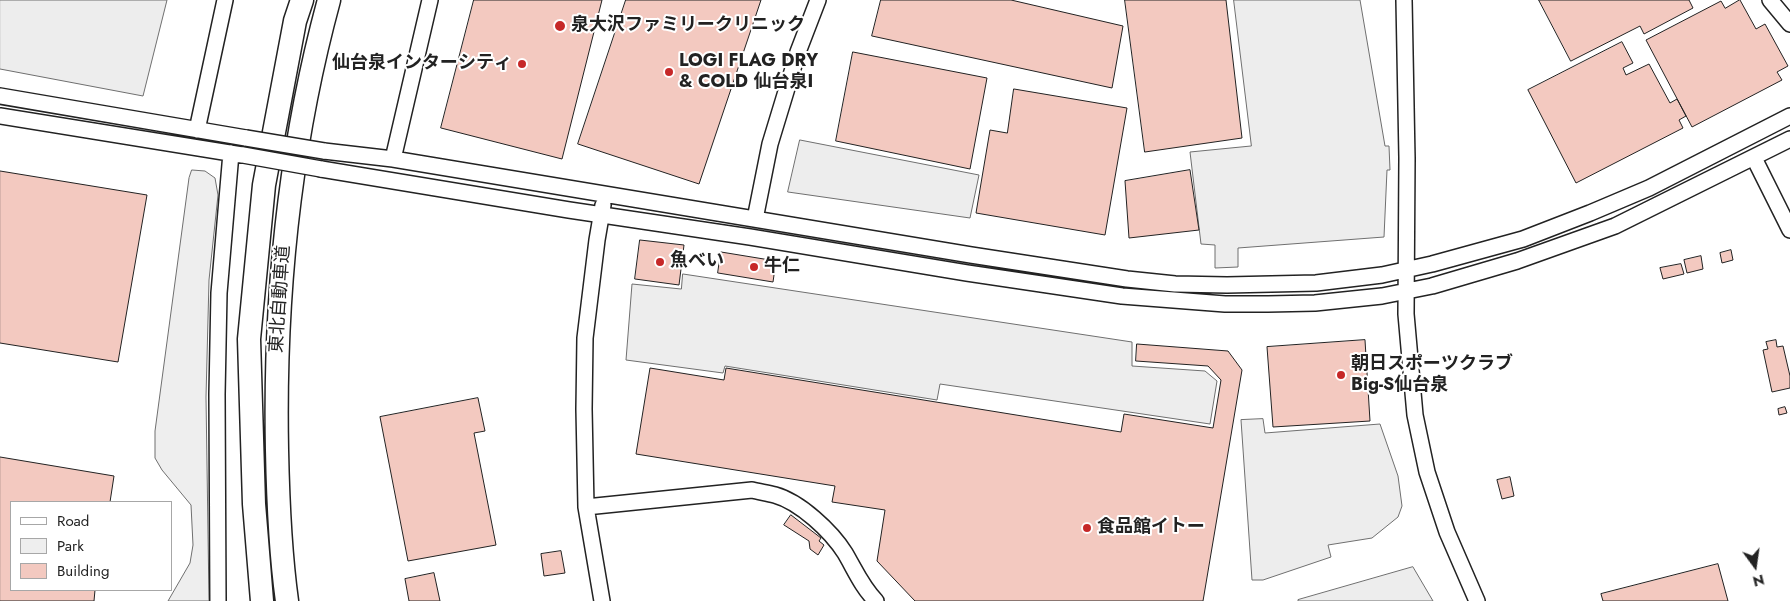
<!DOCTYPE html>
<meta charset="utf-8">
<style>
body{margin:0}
#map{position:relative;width:1790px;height:601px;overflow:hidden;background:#fff;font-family:Jost,sans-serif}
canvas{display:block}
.legend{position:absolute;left:10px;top:501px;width:162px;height:90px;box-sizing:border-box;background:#fff;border:1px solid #a7a7a7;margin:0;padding:6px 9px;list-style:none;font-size:15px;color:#222}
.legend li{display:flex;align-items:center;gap:10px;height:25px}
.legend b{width:25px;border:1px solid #a7a7a7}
.north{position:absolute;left:1730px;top:541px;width:50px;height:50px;-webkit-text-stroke:4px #fff;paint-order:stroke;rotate:166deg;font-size:14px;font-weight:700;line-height:20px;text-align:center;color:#222}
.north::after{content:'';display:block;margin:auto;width:18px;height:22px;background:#222;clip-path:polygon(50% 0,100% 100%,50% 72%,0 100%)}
</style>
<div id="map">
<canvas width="1790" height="601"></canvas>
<ul class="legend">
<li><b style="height:6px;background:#fff"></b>Road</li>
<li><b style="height:14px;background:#eee"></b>Park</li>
<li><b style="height:14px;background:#f3c9c0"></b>Building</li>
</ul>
<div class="north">N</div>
</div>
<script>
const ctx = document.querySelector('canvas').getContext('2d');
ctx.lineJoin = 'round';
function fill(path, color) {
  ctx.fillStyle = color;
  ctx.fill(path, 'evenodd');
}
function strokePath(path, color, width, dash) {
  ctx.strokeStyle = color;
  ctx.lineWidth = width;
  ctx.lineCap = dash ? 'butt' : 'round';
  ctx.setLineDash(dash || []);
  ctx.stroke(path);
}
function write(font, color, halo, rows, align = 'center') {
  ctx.font = font + ' Jost,"Noto Sans JP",sans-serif';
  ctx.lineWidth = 4;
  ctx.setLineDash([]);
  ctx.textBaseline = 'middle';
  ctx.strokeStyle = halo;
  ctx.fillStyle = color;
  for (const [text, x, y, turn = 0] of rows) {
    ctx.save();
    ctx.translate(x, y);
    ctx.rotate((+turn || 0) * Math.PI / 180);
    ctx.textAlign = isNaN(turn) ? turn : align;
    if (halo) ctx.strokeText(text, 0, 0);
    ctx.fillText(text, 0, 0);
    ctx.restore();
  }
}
const green = new Path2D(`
 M192 170 205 171 215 178 218 195 209 280 206 397 209 601H168L190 563 193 545 191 505 162 470 155 458V431L189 178Z`);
const parking = new Path2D(`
 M0 0H167L143 96 0 69Z
 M1234 0H1360L1385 146H1389L1390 170H1387L1384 237 1238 248V267L1215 268V245L1201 244 1190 152 1251 146Z
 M800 140 979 175 970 218 788 192Z
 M683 274 1132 342V366L1205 371 1217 381 1210 424 940 384 937 400 725 366 723 373 626 360 632 284 681 289Z
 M1263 419 1265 433 1380 424 1398 476 1402 506 1398 517 1372 538 1328 545 1331 557 1263 580H1252L1241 420Z
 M1413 567 1433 601H1298V600Z`);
const building = new Path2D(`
 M474 0H602L562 159 441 128Z
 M626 0H761L699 184 578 144Z
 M881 0H1011L1123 26 1112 88 872 36Z
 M1125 0H1226L1242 138 1145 152Z
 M1539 0H1689L1693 8 1644 34 1640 26 1571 61Z
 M1740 0 1756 29 1765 24 1788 66 1777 72 1782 80 1692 127 1646 40 1721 1 1725 8Z
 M1622 42 1633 63 1623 68 1626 75 1649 64 1670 103 1677 99 1686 116 1679 120 1683 128 1576 183 1528 90Z
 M853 52 987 78 970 169 836 141Z
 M1014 89 1127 108 1105 235 976 213 990 130 1007 133Z
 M1190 170 1199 230 1129 238 1125 181Z
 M0 171 147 195 118 362 0 343Z
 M640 240 684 245 679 285 635 279Z
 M1731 250 1733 260 1722 263 1720 253Z
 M721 252 776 261 773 282 718 273Z
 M1701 256 1703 269 1687 273 1684 260Z
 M1681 264 1684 274 1663 279 1660 268Z
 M1365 340 1370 421 1273 427 1267 347Z
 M1776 340 1777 347 1783 346 1790 376V388L1772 392 1763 350 1768 349 1766 342Z
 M1137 344 1228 351 1242 370 1203 601H915L877 561 885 510 832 502 835 486 636 454 650 368 724 380 726 368 1121 432 1124 414 1213 428 1221 380 1208 366 1136 361Z
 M478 398 485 431 474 433 496 545 408 561 380 417Z
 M1785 407 1787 413 1779 415 1778 409Z
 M0 457 114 476 110 502H11V590H95L94 601H0Z
 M1510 477 1514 496 1502 499 1497 480Z
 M791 515 821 538 819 541 824 545 818 555 810 549 809 541 784 525Z
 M561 551 565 573 544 576 541 554Z
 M1718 564 1728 601H1603L1601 594Z
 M434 573 440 601H409L405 579Z`);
const tertiary = new Path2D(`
 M1404 0 1407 158 1406 314 1415 415 1427 472 1447 532 1477 601
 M1770 0 1790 24
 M0 96 246 138
 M0 116 242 155
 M197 130 225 0
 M324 151 393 159 971 255 1127 279 1175 284 1227 285 1316 283 1382 275 1432 264 1523 239 1590 213 1649 188 1790 116
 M1754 158 1790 230
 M393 159 430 0
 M321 169 569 210 750 237 967 273 1122 296 1225 304H1268L1315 303 1382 296 1432 286 1517 261 1615 226 1790 139
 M755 219 770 144 798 52 818 0
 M586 507 752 490C760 492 768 493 775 495 800 502 831 531 845 553 855 570 862 587 876 601
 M218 601 217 394 219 293 231 153
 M602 601 586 507 584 409 585 338 597 240 603 205`);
const motorway = new Path2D(`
 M262 601 254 504 249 339 264 185 295 21 302 0
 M287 601C280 551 278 500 277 450 274 298 289 147 329 0`);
const tertiaryBridge = new Path2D(`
 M246 138 324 151
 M243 155 321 169`);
const markers = [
 [560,26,6,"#c62828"],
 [522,64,5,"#c62828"],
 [669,72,5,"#c62828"],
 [660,262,5,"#c62828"],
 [754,267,5,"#c62828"],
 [1341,375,5,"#c62828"],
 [1087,528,5,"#c62828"]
];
const poiNames = [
 ["泉大沢ファミリークリニック",571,26],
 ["LOGI FLAG DRY",679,62],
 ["& COLD 仙台泉I",679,83],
 ["仙台泉インターシティ",512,64,"right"],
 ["魚べい",670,262],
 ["牛仁",764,267],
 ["朝日スポーツクラブ",1351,365],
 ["Big-S仙台泉",1351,386],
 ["食品館イトー",1097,528]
];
const streetNames = [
 ["東北自動車道",281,299,-86]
];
fill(green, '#eee');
strokePath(green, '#6f6f6f', 1);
fill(parking, '#ededed');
strokePath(parking, '#6f6f6f', 1);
fill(building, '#f3c9c0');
strokePath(building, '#222', 1);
strokePath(tertiary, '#222', 18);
strokePath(motorway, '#222', 25);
strokePath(tertiary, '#fff', 15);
strokePath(motorway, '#fff', 22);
strokePath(tertiaryBridge, '#222', 18, []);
strokePath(tertiaryBridge, '#fff', 15);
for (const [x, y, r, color] of markers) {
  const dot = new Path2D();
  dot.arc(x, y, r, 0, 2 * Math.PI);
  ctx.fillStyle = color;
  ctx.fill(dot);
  strokePath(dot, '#fff', 2);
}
write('bold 18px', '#222', '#fff', poiNames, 'left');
write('18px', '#222', '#fff', streetNames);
</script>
